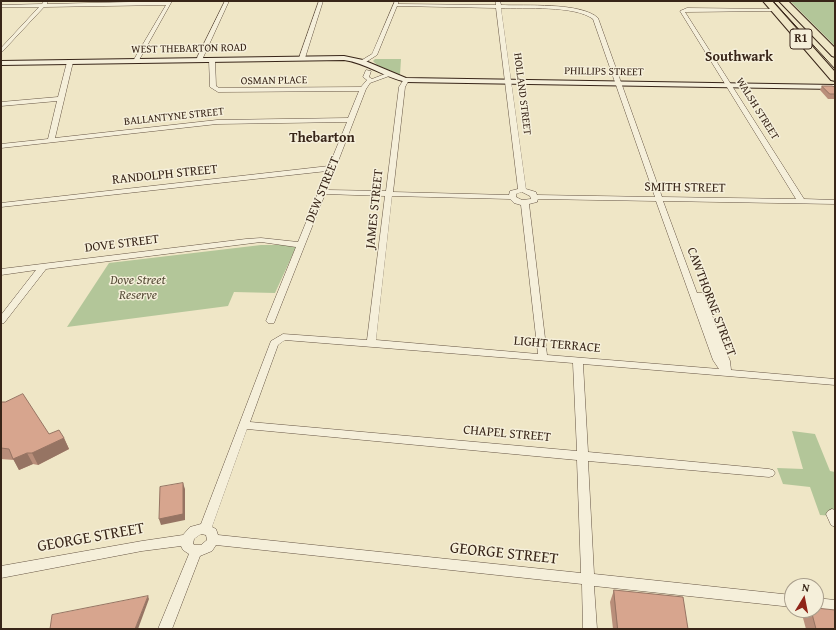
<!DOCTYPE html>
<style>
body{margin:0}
#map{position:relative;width:836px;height:630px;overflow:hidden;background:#efe6c6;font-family:"Gentium Book Plus",serif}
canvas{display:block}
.frame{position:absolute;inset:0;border:2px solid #382518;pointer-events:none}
.north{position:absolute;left:784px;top:578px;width:40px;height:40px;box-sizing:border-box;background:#f5efda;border:1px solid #a99e8c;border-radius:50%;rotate:10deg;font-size:11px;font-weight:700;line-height:16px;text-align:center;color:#382518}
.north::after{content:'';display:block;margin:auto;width:14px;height:18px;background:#8f2418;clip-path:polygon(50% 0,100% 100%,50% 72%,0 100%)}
</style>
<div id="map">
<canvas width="836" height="630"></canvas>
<div class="frame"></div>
<div class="north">N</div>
</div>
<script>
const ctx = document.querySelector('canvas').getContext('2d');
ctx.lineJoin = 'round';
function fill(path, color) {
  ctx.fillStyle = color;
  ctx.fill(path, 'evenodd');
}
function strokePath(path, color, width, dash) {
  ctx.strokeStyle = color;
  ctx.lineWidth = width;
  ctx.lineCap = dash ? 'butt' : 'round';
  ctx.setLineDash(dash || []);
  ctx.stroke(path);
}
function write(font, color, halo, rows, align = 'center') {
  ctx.font = font + ' "Gentium Book Plus",serif';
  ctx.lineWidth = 3;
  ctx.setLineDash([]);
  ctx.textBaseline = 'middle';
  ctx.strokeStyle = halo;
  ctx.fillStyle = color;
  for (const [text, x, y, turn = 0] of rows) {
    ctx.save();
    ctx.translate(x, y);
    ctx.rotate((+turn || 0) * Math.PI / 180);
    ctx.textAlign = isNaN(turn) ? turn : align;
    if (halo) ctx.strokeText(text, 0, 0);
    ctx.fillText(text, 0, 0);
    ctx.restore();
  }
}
const green = new Path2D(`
 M790 1H835V46Z
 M375 59H401L400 75 377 65 373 61Z
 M261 245H297L275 293 234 292 228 306 67 327 109 263Z
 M792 431 815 434 830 471 835 472V516L820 515 810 487 783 484 777 468 803 469Z`);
const street = new Path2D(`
 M44 1H48L47 4 172 1 138 62 133 61 166 5 44 7 1 53V48L39 7H1V5L42 4Z
 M225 1H229L202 60 197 61 196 60Z
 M319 1H323L305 58 300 59 299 58Z
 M395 1H399L398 4 496 5V1H500L501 5C524 6 581 2 598 18L662 197 796 199 680 11 687 8 774 9 776 10 774 11 685 12 804 199 835 200V204L663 201 697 293H703L704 295 730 361 731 370 835 379V385L583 364 588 452 769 469 773 470 775 473 773 476 769 477 588 461 594 574 792 595V607L594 586 597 629H583L582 584 216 545 212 551 200 556 172 629H158L189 554 183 550 181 546 142 551 1 578V566L142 541 183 535 190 527 201 524 271 341 283 334 367 340 385 196 325 194 274 323H268L266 321 296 247 261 242 46 269 4 323 1 324V315L36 270 1 275V269L246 239 261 238 298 242 327 171 1 207V203L329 166 347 122 217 124 1 148V144L48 139 57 101 1 106V102L58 97 67 62 70 60 73 62 55 138 217 120 348 118 359 91 218 92 210 87 209 60 212 58 215 60 216 86 219 88 361 87 367 80 363 77 366 70 371 71 369 77 372 79 390 72 393 74 392 75 370 83 366 89 327 190 386 191 399 87 404 79 406 78 409 80 405 87 393 192 509 195 510 191 518 189 496 8 397 6 377 55 366 62H362V60L372 54ZM501 8C525 9 574 5 593 19L655 197 537 195 536 192 526 189ZM522 192 530 196 531 199 522 200 516 197V194ZM392 196 510 199 514 203 521 205 538 354 376 340ZM538 199 656 201 713 360 719 369 547 355 529 204 537 202ZM285 340 573 363 577 451 250 422 278 345ZM247 429 577 460 581 573 218 535 216 529 212 527ZM201 534 206 535 207 540 201 545H195L193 544 194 539Z
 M832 509 835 510V527L831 525 826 514 828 511Z
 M816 598 835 600V612L816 610Z`);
const secondary = new Path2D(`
 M344 56 363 60 406 78 835 85V89L406 82C384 77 366 63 344 60L1 65V61Z`);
const highway = new Path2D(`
 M763 1H772L835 72V81L831 80Z
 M779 1H788L835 48V57L832 56Z`);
const tram = new Path2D(`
 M773 1 835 69`);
const wall = new Path2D(`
 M822 86 835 87V99H828L820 90Z
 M1 402 49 434 64 438 69 449 38 465 33 464 19 470 14 460 1 459Z
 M614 590 688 629H613L610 602Z
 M808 610H816L835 629H806L803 618Z`);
const shadedWall = new Path2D(`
 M64 438 69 449 38 465 32 453Z
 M27 453 33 464 19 470 13 459Z
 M183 483 185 489V520L161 525 159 519Z
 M148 596 149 599 138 629H135Z`);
const building = new Path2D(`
 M822 86H832L835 87V94H830Z
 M23 394 49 434 59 430 64 438 32 453H27L13 459 9 449 1 448V402H5Z
 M183 483V514L159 519 160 487Z
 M614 590 683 597 688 629H618Z
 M148 596 135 629H50L52 615Z
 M816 608 835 610V629H816L811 610H816Z`);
const farStreetnames = [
 ["WEST THEBARTON ROAD",189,49,-1],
 ["PHILLIPS STREET",604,72,1],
 ["OSMAN PLACE",274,81,-1],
 ["HOLLAND STREET",522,94,83],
 ["WALSH STREET",757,109,58],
 ["BALLANTYNE STREET",174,117,-6]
];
const shields = [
 [801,39,22]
];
const shieldNames = [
 ["R1",801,39]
];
const streetNames = [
 ["RANDOLPH STREET",165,175,-6],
 ["SMITH STREET",685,188,1],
 ["DEW STREET",323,190,-68],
 ["JAMES STREET",375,209,-84],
 ["DOVE STREET",122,244,-7],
 ["CAWTHORNE STREET",711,302,69],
 ["LIGHT TERRACE",557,345,5],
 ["CHAPEL STREET",507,434,5]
];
const parkNames = [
 ["Dove Street",138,281],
 ["Reserve",138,296]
];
const farDistrictnames = [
 ["Southwark",739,57],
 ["Thebarton",322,138]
];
const nearStreetnames = [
 ["GEORGE STREET",91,538,-10],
 ["GEORGE STREET",504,554,6]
];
fill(green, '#b3c699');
strokePath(street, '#654', 1);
strokePath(secondary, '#382518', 2);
strokePath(highway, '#382518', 2);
fill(street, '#f5efda');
fill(secondary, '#f5efda');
fill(highway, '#efe6c6');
strokePath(tram, '#382518', 1);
fill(wall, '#b98e7a');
fill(shadedWall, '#967463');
fill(building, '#d7a58e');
strokePath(building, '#967463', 1);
write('11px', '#382518', '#f5efda', farStreetnames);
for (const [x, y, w] of shields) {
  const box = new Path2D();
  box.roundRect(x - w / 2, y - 10, w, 20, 3);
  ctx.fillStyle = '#f5efda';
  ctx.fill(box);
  strokePath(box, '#382518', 1);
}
write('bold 12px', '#382518', null, shieldNames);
write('13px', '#382518', '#f5efda', streetNames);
write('italic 13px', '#574d38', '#f5efda', parkNames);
write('bold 14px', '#382518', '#f5efda', farDistrictnames);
write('16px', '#382518', '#f5efda', nearStreetnames);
</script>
